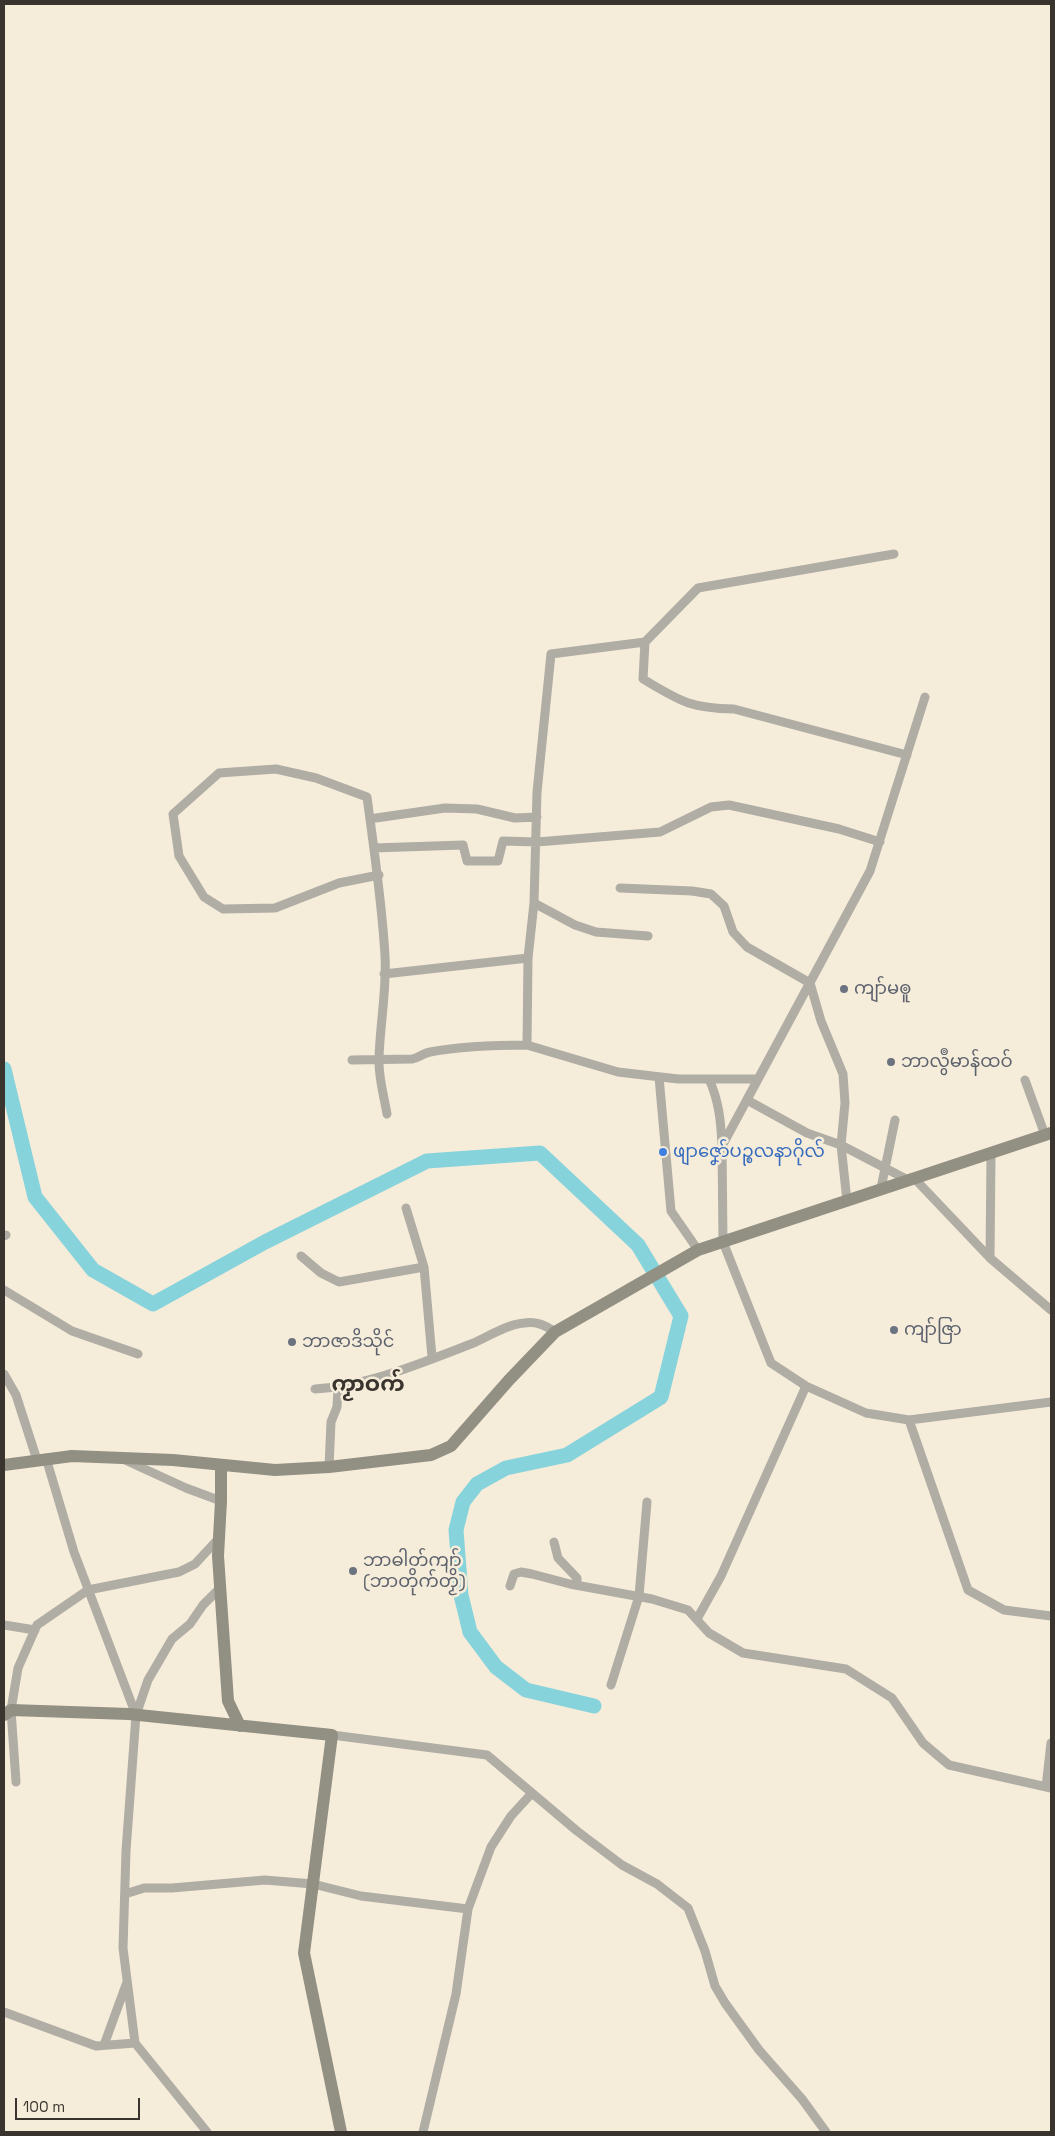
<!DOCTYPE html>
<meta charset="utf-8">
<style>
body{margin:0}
#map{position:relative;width:1055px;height:2136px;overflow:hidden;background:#f6ecda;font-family:"Space Grotesk",sans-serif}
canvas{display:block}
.frame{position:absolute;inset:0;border:5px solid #39352e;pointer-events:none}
.scale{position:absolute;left:15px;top:2098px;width:125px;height:22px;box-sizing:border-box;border:2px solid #39352e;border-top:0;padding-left:6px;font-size:15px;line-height:18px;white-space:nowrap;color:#39352e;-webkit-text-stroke:4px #f6ecda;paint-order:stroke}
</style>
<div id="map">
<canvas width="1055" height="2136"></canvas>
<div class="frame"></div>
<div class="scale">100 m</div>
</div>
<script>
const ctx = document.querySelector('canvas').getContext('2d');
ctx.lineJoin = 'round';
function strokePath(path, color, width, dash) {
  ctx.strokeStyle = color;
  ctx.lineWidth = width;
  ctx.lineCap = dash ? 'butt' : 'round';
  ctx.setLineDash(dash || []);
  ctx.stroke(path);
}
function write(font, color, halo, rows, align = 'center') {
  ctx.font = font + ' "Space Grotesk","Noto Sans Myanmar",sans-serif';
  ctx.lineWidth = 5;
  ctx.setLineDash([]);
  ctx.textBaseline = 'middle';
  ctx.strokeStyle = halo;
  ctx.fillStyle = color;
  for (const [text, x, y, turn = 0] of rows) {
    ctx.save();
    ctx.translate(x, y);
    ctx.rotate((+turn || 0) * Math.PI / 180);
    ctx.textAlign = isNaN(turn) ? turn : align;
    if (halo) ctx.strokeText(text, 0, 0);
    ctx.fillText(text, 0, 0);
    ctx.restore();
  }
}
const river = new Path2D(`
 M4 1069 35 1197 93 1270 153 1304 265 1242 427 1161 540 1153 638 1245 681 1316 661 1397 567 1455 506 1468 477 1484 463 1502 456 1530 461 1595 470 1632 496 1667 526 1690 594 1706`);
const street = new Path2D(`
 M645 642 698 588 894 554
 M925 697 870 871 722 1146 723 1242 771 1363 806 1386 866 1413 909 1420 1051 1402
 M376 818 445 808 477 809 515 818 537 817
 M374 848 463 845 467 861H498L503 841 537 842 660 832 711 807 729 805 839 829 880 842
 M379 875 339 883 275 908 223 909 204 897 179 856 173 814 219 773 276 769 316 778 367 797C374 850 382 902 385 956 387 989 380 1024 379 1058 378 1076 384 1096 387 1114
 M620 888 692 891 711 894 724 906 733 932 747 947 810 983 821 1021 843 1074 845 1103 841 1145 847 1201
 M534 903 575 925 596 932 648 936
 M528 958 534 903 537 792 551 654 645 642 643 679C680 701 689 708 734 709L907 755
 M384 974 528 958 527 1045 618 1072 678 1079H758
 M352 1060 412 1059C419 1058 423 1053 430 1052 462 1046 494 1045 527 1045
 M659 1077 671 1211 698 1250
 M709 1079C719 1101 721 1122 722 1146
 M1025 1080 1045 1135
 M747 1100 807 1133 841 1145 908 1180
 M914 1178 990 1258 1051 1310
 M881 1188 895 1120
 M406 1208 424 1267 432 1357
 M4 1236 6 1235
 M301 1256 321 1273 339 1282 424 1267
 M990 1258 991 1155
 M4 1290 72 1331 138 1354
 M4 1374 16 1395 37 1460
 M315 1389C368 1386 421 1363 471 1344 488 1337 505 1325 524 1323 536 1321 545 1325 555 1332
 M909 1420 968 1590 1004 1610 1051 1616
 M46 1458 74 1552 136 1715 126 1851 123 1948 135 2043 207 2132
 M125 1460 186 1488 221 1501
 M329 1467 331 1422 337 1407 338 1388
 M554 1542 558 1558 577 1578V1585
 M510 1586 514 1574 521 1572 532 1574 570 1584 652 1599 688 1610 709 1633 743 1653 846 1669 892 1698 923 1743 949 1765 1051 1788
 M697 1619 721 1576 806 1386
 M4 1625 35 1630
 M611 1685 639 1596 647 1502
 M136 1715 148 1680 172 1639 190 1624 203 1605 220 1588
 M332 1735 487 1755 577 1831 622 1865 657 1884 688 1908 705 1951 715 1986 725 2003 759 2050 802 2099 826 2132
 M16 1782 11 1710 18 1668 37 1625 88 1590 179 1572 195 1564 220 1537
 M1046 1787 1051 1743
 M125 1894 144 1888H172L265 1880 313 1884 361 1896 468 1909
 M4 2012 96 2046 135 2043
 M104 2045 127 1982
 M423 2132 456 1994 468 1909 491 1847 511 1816 532 1793`);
const secondary = new Path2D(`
 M4 1465 72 1456 173 1460 275 1470 329 1467 431 1455 451 1446 509 1380 555 1332 698 1250 1051 1133
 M221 1466V1501L218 1556 228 1701 240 1726
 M4 1715 11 1710 129 1714 332 1735 304 1953 341 2132`);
const markers = [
 [844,989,5,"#6b7280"],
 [891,1062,5,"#6b7280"],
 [663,1152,5,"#3f7fe0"],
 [894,1330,5,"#6b7280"],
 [292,1342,5,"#6b7280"],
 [353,1571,5,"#6b7280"]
];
const worshipNames = [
 ["ကျာ်မၜူ",854,989],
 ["ဘာလွဳမာန်ထဝ်",901,1062],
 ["ကျာ်ဇြာ",904,1330],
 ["ဘာဇာဒိသိုင်",302,1342],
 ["ဘာဓါတ်ကျာ်",363,1561],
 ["(ဘာတိုက်တၟိ)",363,1582]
];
const shopNames = [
 ["ဖျာဇၞော်ပဉ္စလနာဂိုလ်",673,1152]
];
const districtNames = [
 ["ကၟာဝက်",368,1385]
];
strokePath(river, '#86d3dc', 15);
strokePath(street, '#b0ada5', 9);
strokePath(secondary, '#928f83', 12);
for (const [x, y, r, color] of markers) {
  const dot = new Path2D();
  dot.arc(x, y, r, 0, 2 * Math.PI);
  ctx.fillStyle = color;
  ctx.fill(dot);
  strokePath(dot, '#f6ecda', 2);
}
write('18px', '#5b616d', '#f6ecda', worshipNames, 'left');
write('18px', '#366cbe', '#f6ecda', shopNames, 'left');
write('bold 22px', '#39352e', '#f6ecda', districtNames);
</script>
